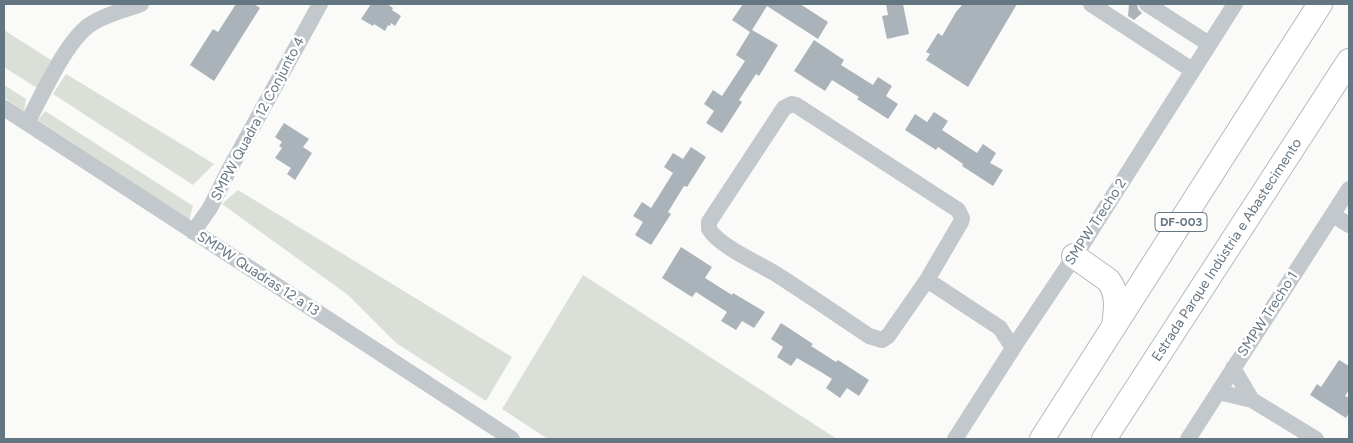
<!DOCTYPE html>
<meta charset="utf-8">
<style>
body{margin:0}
#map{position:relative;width:1353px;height:443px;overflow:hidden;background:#fafaf8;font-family:Figtree,sans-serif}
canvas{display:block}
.frame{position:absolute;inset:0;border:5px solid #657683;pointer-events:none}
</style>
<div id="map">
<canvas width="1353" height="443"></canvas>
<div class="frame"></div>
</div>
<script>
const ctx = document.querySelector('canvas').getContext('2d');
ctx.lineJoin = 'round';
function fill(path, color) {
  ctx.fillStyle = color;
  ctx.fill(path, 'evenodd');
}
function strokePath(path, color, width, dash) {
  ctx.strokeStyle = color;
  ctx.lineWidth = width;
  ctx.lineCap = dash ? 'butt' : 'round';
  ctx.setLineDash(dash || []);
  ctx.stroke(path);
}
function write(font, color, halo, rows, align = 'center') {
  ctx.font = font + ' Figtree,sans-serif';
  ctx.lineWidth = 5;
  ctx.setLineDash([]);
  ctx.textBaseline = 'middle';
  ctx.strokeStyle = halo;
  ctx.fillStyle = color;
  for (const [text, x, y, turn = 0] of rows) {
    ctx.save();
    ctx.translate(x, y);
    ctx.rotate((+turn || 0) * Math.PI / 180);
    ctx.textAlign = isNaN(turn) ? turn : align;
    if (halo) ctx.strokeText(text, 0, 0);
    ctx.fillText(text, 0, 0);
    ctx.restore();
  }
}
const green = new Path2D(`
 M4 30 51 60 37 88 4 67Z
 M66 74 214 164 193 185 53 94Z
 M4 85 26 99 24 111 4 98Z
 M45 111 193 206 189 220 38 120Z
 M238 190 512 357 486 401 396 343 348 295 222 204Z
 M583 275 837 439H548L502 409Z`);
const building = new Path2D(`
 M236 4H254L260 8 214 81 190 65 213 29 218 32Z
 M371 4H387L393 8 392 10 401 16 395 26 391 23 390 26 388 25 385 31 374 24 373 26 361 19Z
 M743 4H800L828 22 818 39 767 6 752 30 778 45 759 76 756 74 739 100 742 102 722 133 706 123 714 111 704 104 713 90 722 96 745 61 736 55 750 32 732 20Z
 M886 4H903L909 34 887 39 882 16 888 15Z
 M963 4H1017L968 87 926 60 930 54 926 52 938 33 942 36 956 12Z
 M1129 4H1137L1138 9 1142 13 1134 20 1128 16Z
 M814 40 844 60 841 65 873 85 878 77 892 86 886 96 898 104 888 119 857 99 859 97 832 80 825 91 794 71Z
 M934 112 948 121 942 130 977 153 983 144 996 153 990 163 1003 170 993 186 962 166 963 164 938 147 936 150 905 130 915 114 927 122Z
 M284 123 309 139 303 147 312 153 295 180 287 174 291 168 275 158 282 148 279 146 282 142 275 137Z
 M691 147 706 157 687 187 684 186 668 212 671 214 651 245 635 235 643 222 633 216 642 202 651 208 658 197 673 173 664 167 673 153 683 159Z
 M681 247 712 267 705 278 732 295 733 293 765 312 754 328 742 321 736 330 721 321 727 312 696 292 692 297 662 278Z
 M781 323 813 344 811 346 836 362 838 360 869 380 859 396 847 388 840 398 826 388 832 379 821 372 797 358 791 366 777 357 783 347 771 339Z
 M1339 360 1349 366V390L1345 396 1349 398V413L1346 418 1310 395 1317 384 1321 387Z`);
const minor = new Path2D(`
 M1091 4 1192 70
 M1147 4 1209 44
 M792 104 796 105 958 210 962 218 961 222 927 280 888 336 882 340 869 336C838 315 807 294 776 274 758 263 719 246 709 229V222L784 108Z
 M4 108 512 439
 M27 123C42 96 66 40 91 24 106 14 125 10 141 4
 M1333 215 1349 225
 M193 232 210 208 229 170 320 4
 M927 280 1000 328 1013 348
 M1233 368 1252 400
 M1218 392 1252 400 1316 439
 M955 439 1019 339 1080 248 1235 4
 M1188 439 1349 189`);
const highway = new Path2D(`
 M1074 256 1108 280C1119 293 1116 311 1114 326
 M1042 439 1320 4
 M1104 439 1349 61`);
const shields = [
 [1181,222,52]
];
const shieldNames = [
 ["DF-003",1181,222]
];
const streetNames = [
 ["SMPW Quadra 12 Conjunto 4",258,119,-62],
 ["SMPW Trecho 2",1096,222,-57],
 ["Estrada Parque Indústria e Abastecimento",1227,250,-57],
 ["SMPW Quadras 12 a 13",258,274,33],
 ["SMPW Trecho 1",1268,314,-57]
];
fill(green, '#dadfd7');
fill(building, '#aab3b9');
strokePath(highway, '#b4b9bd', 26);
strokePath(minor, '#c3c8cc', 16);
strokePath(highway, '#fff', 24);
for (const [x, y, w] of shields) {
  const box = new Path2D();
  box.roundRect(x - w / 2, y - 9.5, w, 19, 4);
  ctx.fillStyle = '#fff';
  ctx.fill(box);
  strokePath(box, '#657683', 1);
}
write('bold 12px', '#657683', null, shieldNames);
write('14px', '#657683', '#fff', streetNames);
</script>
